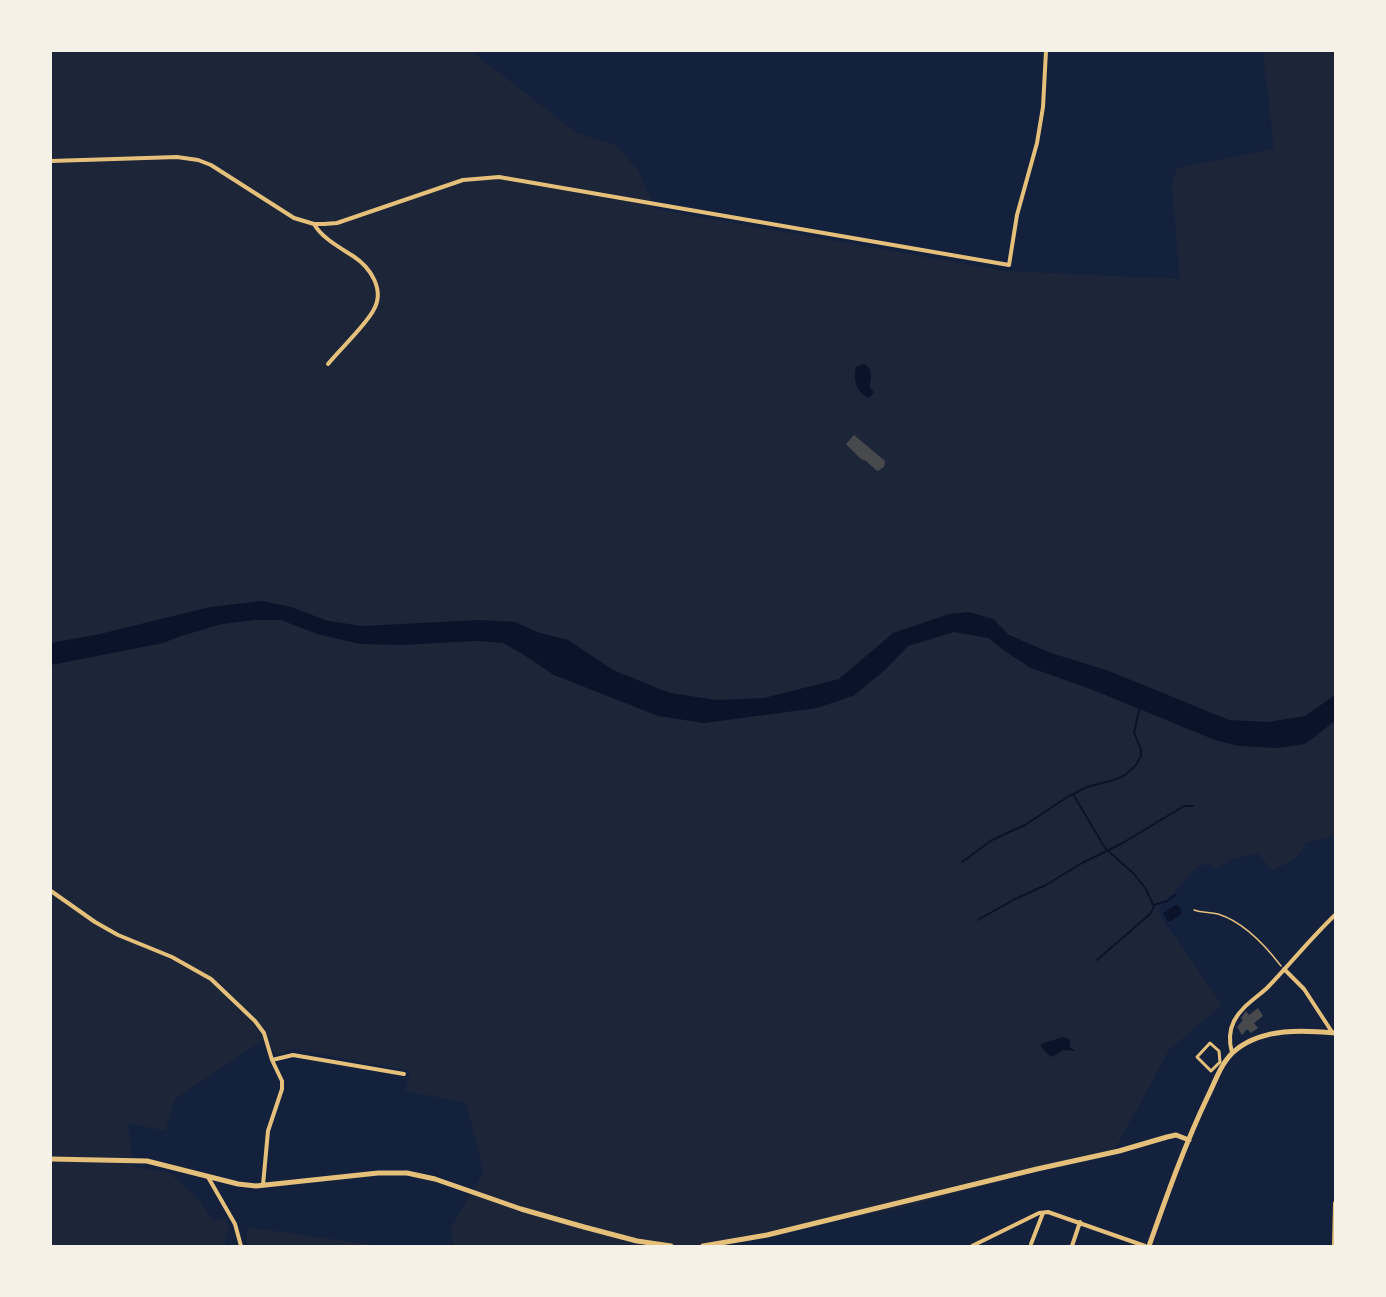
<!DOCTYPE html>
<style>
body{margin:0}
#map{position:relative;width:1386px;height:1297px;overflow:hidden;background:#14213d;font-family:"Alegreya Sans",sans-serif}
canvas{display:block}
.frame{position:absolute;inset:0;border:52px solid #f6f1e7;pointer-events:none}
</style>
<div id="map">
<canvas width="1386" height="1297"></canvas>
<div class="frame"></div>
</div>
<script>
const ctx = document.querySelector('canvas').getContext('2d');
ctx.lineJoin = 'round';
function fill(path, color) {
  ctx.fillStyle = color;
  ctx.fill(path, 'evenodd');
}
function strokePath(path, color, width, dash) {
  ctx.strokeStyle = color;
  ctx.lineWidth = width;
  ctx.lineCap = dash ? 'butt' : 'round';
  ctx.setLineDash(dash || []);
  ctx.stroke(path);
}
const green = new Path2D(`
 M51 51H471L577 133 615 145 638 170 655 209 1005 271 1180 279 1172 184 1177 168 1274 149 1263 51H1335V836L1306 843C1301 858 1285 864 1272 871L1258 853 1233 859 1216 869 1208 864 1198 866 1157 911 1222 1005 1169 1050 1114 1151 897 1209 777 1231 714 1246H455L450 1229 484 1172 466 1103 405 1091 411 1071 293 1049 276 1055 265 1038 175 1099 165 1131 128 1123 133 1167 168 1172 196 1196 213 1221 225 1218 230 1227 225 1235V1246H51V1228L54 1223 51 1221Z
 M247 1227 380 1246H247Z`);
const water = new Path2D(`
 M864 364C875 371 870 376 870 388L874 392 869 398C856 394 853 378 856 367Z
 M262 601 291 607 328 621 363 626 479 620 515 622 537 632 568 640 613 670 670 693 717 700 764 698 839 679 893 633 949 614 969 612 993 619 1009 635 1051 653 1109 671 1229 720 1268 722 1305 716 1335 695V721L1305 744 1276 748 1238 746 1215 740 1088 688 1031 668 1009 654 988 638 954 632 908 646 885 670 853 696 817 708 704 723 658 716 554 675 521 653 503 643 477 641 403 645 360 644 317 634 281 620H254L222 624 181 636 163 643 51 665V643L100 634 210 607Z
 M1176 905 1180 907 1182 914 1171 921H1167L1163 913Z
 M1063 1037 1070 1040V1047L1075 1051 1064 1050 1051 1057 1041 1047V1044Z`);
const stream = new Path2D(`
 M1073 794 1105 848 1134 874 1146 889 1154 907 1150 914 1097 960
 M962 862 992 840 1025 825 1069 796 1087 787 1114 780 1125 775 1136 765 1141 756V749L1134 733 1140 706
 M1154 905 1167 901 1175 895
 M978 920 1013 900 1046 885 1082 863 1121 844 1184 806H1193`);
const building = new Path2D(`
 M854 435 885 461 884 467 878 471 876 470 866 461 861 459 846 444Z
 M1258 1008 1263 1016 1254 1023 1258 1028 1251 1033 1247 1029 1242 1035 1237 1027 1243 1020 1241 1018 1246 1011 1249 1015Z`);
const path = new Path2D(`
 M1194 910C1202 913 1210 912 1218 914 1244 922 1265 945 1281 966`);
const pedestrian = new Path2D(`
 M1210 1043 1219 1051 1220 1062 1211 1071 1197 1057Z`);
const minor = new Path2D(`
 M51 161 177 157 198 160 211 165 294 218 314 224H324L337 223 463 180 499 177 1009 265 1017 215 1037 143 1043 107 1046 51
 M314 224C322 238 339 247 353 256 370 267 386 290 373 311 364 327 340 349 328 364
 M51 891 95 922 118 935 172 957 211 979 255 1021 264 1033 272 1060 282 1081V1089L268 1131 263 1185
 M1284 969 1304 989 1332 1032
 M1232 1053C1229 1042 1229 1031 1234 1021 1241 1007 1256 998 1267 988 1290 964 1311 938 1335 915
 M272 1060 293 1055 404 1074
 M208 1177 235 1224 241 1246
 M1031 1244 1043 1213
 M972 1246 1039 1213 1048 1212 1145 1246
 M1072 1246 1080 1222
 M1334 1246 1335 1203`);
const tertiary = new Path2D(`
 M51 1159 147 1161 238 1184 256 1186 378 1173H407L435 1179 521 1209 584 1227 637 1241 671 1246
 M703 1246 767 1235 1037 1169 1119 1151 1167 1137 1176 1135 1189 1140
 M1149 1246C1167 1195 1185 1144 1208 1096 1216 1080 1222 1060 1237 1049 1264 1028 1303 1030 1335 1033`);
fill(green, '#1d2539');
fill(water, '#0b132b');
strokePath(stream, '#0b132b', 2);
fill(building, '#48494c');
strokePath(path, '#e5c07b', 1.5);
strokePath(pedestrian, '#e5c07b', 3);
strokePath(minor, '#e5c07b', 4);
strokePath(tertiary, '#e5c07b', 5);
</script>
